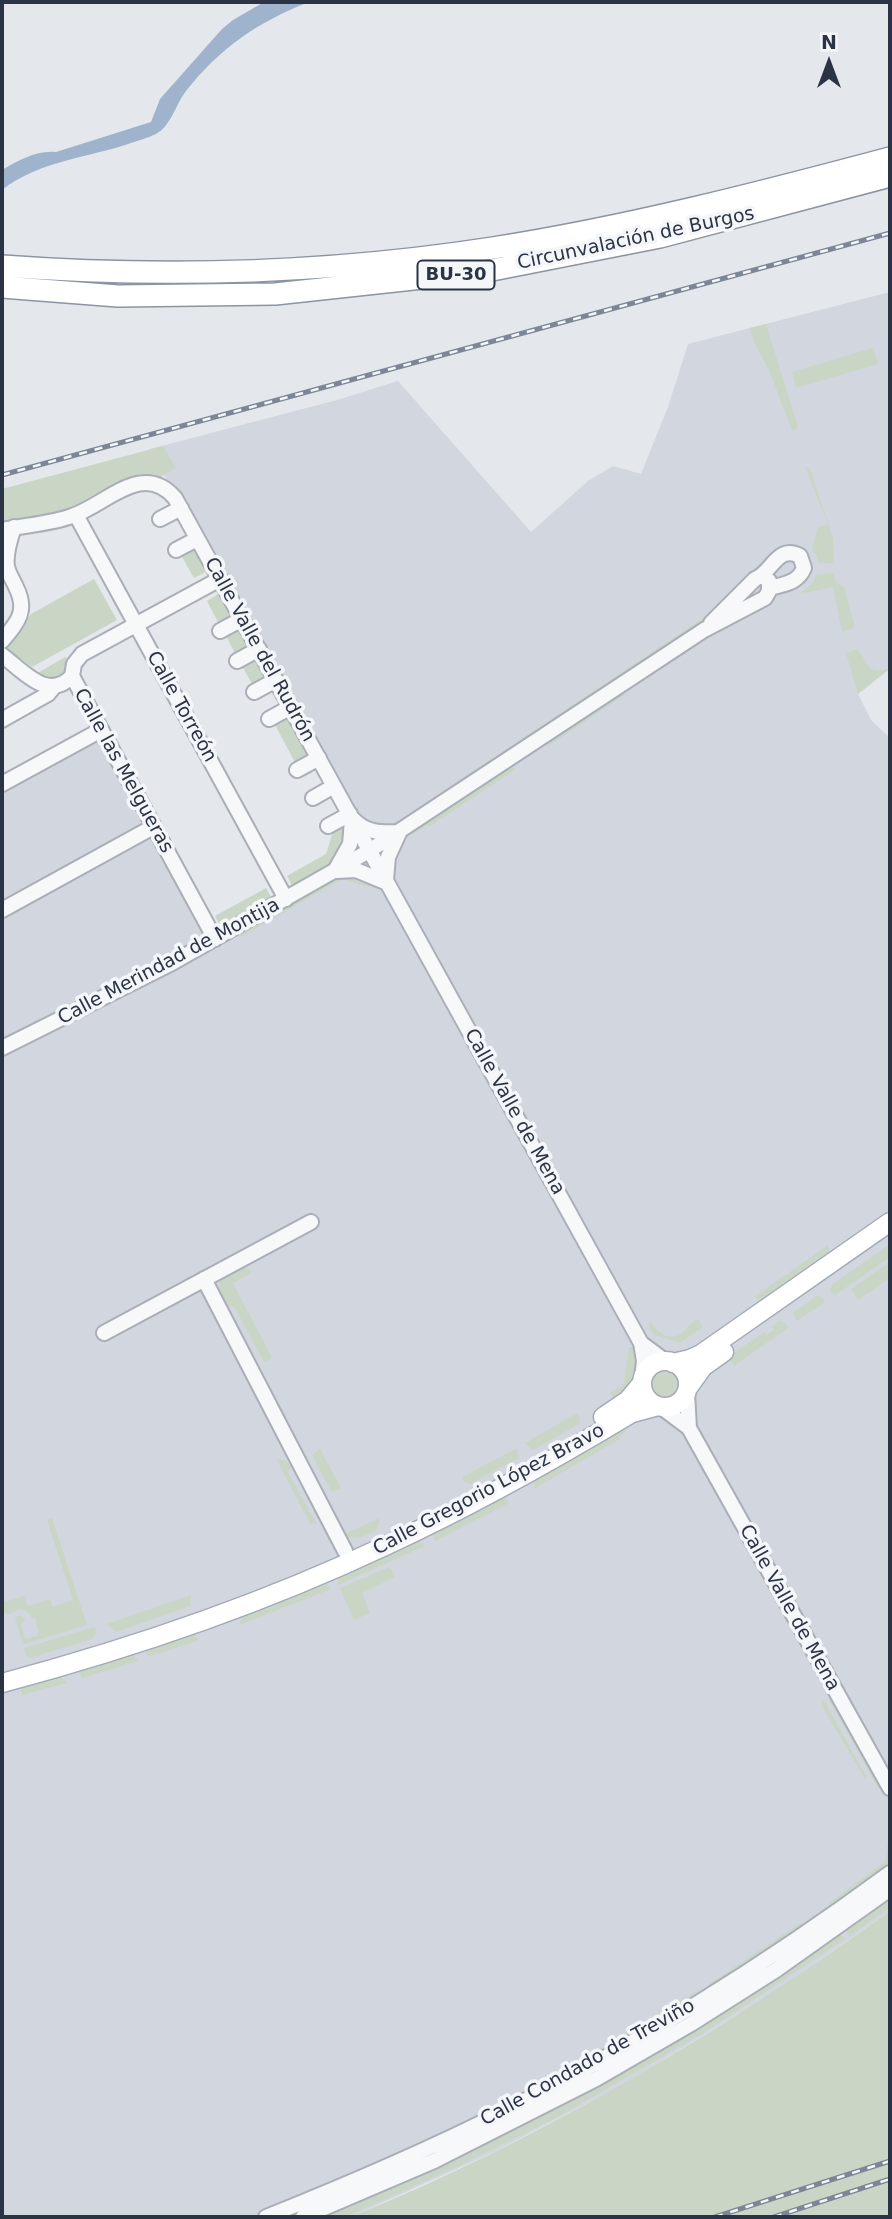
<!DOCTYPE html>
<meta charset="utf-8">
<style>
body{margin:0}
#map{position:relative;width:892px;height:2219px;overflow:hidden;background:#e4e7ec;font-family:"DejaVu Sans",sans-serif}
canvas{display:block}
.frame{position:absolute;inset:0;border:4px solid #2b3445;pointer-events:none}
.north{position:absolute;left:794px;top:28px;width:70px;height:70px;-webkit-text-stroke:5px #f4f6f9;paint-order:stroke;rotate:0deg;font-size:19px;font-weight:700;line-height:28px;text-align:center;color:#2b3445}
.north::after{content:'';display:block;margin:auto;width:24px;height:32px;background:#2b3445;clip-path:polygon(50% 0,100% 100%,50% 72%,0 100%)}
</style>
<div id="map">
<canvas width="892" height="2219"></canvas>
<div class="frame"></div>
<div class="north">N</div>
</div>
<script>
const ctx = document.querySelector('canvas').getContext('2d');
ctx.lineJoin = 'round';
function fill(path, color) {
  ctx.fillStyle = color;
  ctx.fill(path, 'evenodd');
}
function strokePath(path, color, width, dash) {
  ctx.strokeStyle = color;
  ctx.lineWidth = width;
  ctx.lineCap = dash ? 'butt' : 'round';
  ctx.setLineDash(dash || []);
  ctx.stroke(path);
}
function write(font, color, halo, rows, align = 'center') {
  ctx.font = font + ' "DejaVu Sans",sans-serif';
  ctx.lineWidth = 7;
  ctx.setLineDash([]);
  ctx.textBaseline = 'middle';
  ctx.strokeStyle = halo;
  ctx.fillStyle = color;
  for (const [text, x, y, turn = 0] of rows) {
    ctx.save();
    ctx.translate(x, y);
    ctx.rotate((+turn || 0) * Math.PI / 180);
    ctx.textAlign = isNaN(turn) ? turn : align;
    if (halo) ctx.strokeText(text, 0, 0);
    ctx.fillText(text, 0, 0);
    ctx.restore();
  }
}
const built = new Path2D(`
 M890 292V669L858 694 871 720 890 738V1911L774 1992 627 2082 494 2152 351 2217H2V784L101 730 215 939 369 851 150 449 337 400 398 381 531 532 588 481 613 466 641 474 668 407 688 344Z`);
const green = new Path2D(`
 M766 324 797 424V429L792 430 769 370 754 342 750 328Z
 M873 348 878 364 796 388 792 372Z
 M163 446 176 468 161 477 142 474 131 477 66 511 2 524V489Z
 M805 466 810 469 833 538 834 564 818 562 816 554 812 550 818 527 828 524Z
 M196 547 208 571 194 578 181 555Z
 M751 572 753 576 706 622 402 823 400 820 705 617Z
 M833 573 836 582 844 587 854 624 853 628 842 632 833 587 799 594 813 583 816 575Z
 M94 579 117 620 32 667 6 648 31 614Z
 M220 593 233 617 219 624 207 601Z
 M240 628 250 647 236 655 226 636Z
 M855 650H858C869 664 868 676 890 668L858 694 846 653Z
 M65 657 72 662 64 677 48 682 36 674Z
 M257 658 267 678 253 686 242 666Z
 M620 693 626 694 548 746 549 740Z
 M288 714 312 757 297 766 274 723Z
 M509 767 516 769 430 826 428 825 411 835 409 833Z
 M346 821 345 844 331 865 295 885 291 884 287 876 326 854 333 832 332 829Z
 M352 874 381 887 377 889 342 879 241 937 243 931 328 882 341 876Z
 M266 888 271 897 268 903 221 927 215 916Z
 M890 1244V1257L834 1296 830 1290 833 1284Z
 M828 1245 830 1255 763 1301 754 1297Z
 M890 1262V1278L858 1300 851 1289Z
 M240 1267 249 1269 251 1273 233 1283 272 1358 264 1362 235 1308 231 1305 224 1306C214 1282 219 1279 240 1267Z
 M816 1296H820L825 1302 797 1321 793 1313Z
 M695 1320H699L703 1327 680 1343 654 1335 648 1324 651 1322C657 1333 670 1342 682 1333 687 1329 689 1324 695 1320Z
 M779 1321 785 1323 788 1328 734 1366 730 1359 731 1355 764 1332 766 1335 774 1330 772 1327Z
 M636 1345 638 1351 636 1380 615 1401 610 1393 624 1384 629 1348Z
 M651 1386a14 14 0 1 1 28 0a14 14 0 1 1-28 0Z
 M577 1413 580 1418 579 1424 535 1449 532 1450 525 1443Z
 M623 1426 626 1432 619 1437 620 1439 535 1488 533 1481 536 1477Z
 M517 1448 518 1458 470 1484 464 1482 462 1477Z
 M320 1449 341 1488 332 1492 312 1455Z
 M276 1459 286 1461 291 1467 288 1472 316 1523 311 1525Z
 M504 1496 509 1503 435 1541 433 1536 436 1530Z
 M52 1518 87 1625 23 1644 15 1619 19 1615 25 1619 21 1625 25 1639 37 1636 39 1632 35 1618H32L27 1611 20 1609 9 1614 5 1613 2 1610V1603L24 1596 28 1606 50 1599 53 1607 73 1600 47 1520Z
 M380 1518 377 1530C366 1535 354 1543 344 1534Z
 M417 1540 425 1546 338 1585 339 1575Z
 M390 1567 395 1577 362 1593 370 1613 354 1620 340 1588Z
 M322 1582 326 1583 331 1589 240 1625 241 1613Z
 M191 1595 190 1606 116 1632 107 1624Z
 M95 1627 96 1633 92 1639 30 1658 26 1655 24 1648Z
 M192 1632 199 1640 148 1657 146 1652 148 1647Z
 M133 1653 138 1661 82 1678 80 1673 82 1668Z
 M58 1674 67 1683 22 1695 21 1690 24 1685Z
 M828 1698H832L881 1784 878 1788Z
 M823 1699 867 1778 865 1779 821 1704Z
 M890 1830V1861L887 1865 831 1907 829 1903 885 1862Z
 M890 1897V1907L850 1936 845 1929Z
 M890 1911V2217H351C543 2138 722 2032 890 1911Z
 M802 1922V1928L713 1986 708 1985Z
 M840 1933 845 1939 705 2032 561 2115 459 2166 372 2205 344 2217H321C426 2173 532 2125 630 2067 702 2024 770 1977 840 1933Z
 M697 1991 696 1997 600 2053 595 2051Z`);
const water = new Path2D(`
 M264 2H309C258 22 221 47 186 91 176 104 171 126 156 134 148 138 139 140 131 143 87 158 39 161 2 190V170C19 160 37 150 56 152L151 122 160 99 222 29 233 20Z`);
const minor = new Path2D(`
 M76 515 286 899
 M160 519 181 508
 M2 530C25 525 50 524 72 516 106 505 142 460 175 498L641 1343 644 1361 642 1378
 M176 550 197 539
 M711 623 755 579C772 573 777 544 800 556L804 568C798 583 784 584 770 588
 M220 631 242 619
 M2 641C18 622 28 611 16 587 13 580 8 573 7 566 5 554 10 539 14 527
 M2 655C23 671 48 702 72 676
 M237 661 259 649
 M72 676 215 939
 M72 676 74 664 82 654 220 579
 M254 692 276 680
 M269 719 291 707
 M2 720 48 694 53 688
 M297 770 319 758
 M2 784 101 730
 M313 798 334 786
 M353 819C366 833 381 833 399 832
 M328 826 350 814
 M336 869 350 844 352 820
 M337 871 356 870 385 882
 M386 880 388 857 399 833
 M2 910 153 827
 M2 1048 172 963 369 851 704 630 765 598 769 591V581L763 576
 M204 1279 345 1551
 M104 1333 311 1222
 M641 1343 665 1361
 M687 1392 689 1428
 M661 1407 689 1428 890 1788
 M266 2217C346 2185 426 2151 503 2112 639 2044 768 1963 890 1873
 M303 2217 434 2161 596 2079 691 2024 776 1970 890 1889`);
const major = new Path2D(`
 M642 1384a23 23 0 1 1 46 0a23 23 0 1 1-46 0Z
 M673 1363 690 1359 701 1354 890 1222
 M688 1388 703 1367 724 1352
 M603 1417 628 1400 642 1383
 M2 1683C133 1648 262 1604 385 1546 470 1507 552 1461 632 1413L658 1406`);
const highway = new Path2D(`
 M2 266C165 278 331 273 493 248 627 227 759 193 890 158
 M2 287 118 296 275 294 487 271 660 237 890 176`);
const rail = new Path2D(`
 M2 475 890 233
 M715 2217 890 2161
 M774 2217 890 2179`);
const shields = [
 [456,275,77]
];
const shieldNames = [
 ["BU-30",456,275]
];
const streetNames = [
 ["Circunvalación de Burgos",636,239,-12],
 ["Calle Valle del Rudrón",259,650,61],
 ["Calle Torreón",181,707,61],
 ["Calle las Melgueras",123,771,61],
 ["Calle Merindad de Montija",169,962,-28],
 ["Calle Valle de Mena",514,1112,61],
 ["Calle Gregorio López Bravo",489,1490,-28],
 ["Calle Valle de Mena",789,1608,61],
 ["Calle Condado de Treviño",588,2063,-29]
];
fill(built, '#d2d6de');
fill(green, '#c9d6c5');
fill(water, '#9fb4cc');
strokePath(minor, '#a9aeb7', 18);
strokePath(major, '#a3abb8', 21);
strokePath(highway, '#8b94a3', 24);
strokePath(minor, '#f7f8fa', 14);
strokePath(major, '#fff', 18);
strokePath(highway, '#fff', 21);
strokePath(rail, '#7d8696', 5);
strokePath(rail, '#f4f6f9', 2.5, [8]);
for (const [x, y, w] of shields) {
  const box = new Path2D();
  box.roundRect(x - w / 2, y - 14.5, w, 29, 5);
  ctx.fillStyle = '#f4f6f9';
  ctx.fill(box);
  strokePath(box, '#2b3445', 2);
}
write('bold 18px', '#2b3445', null, shieldNames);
write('19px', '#2b3445', '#f4f6f9', streetNames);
</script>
